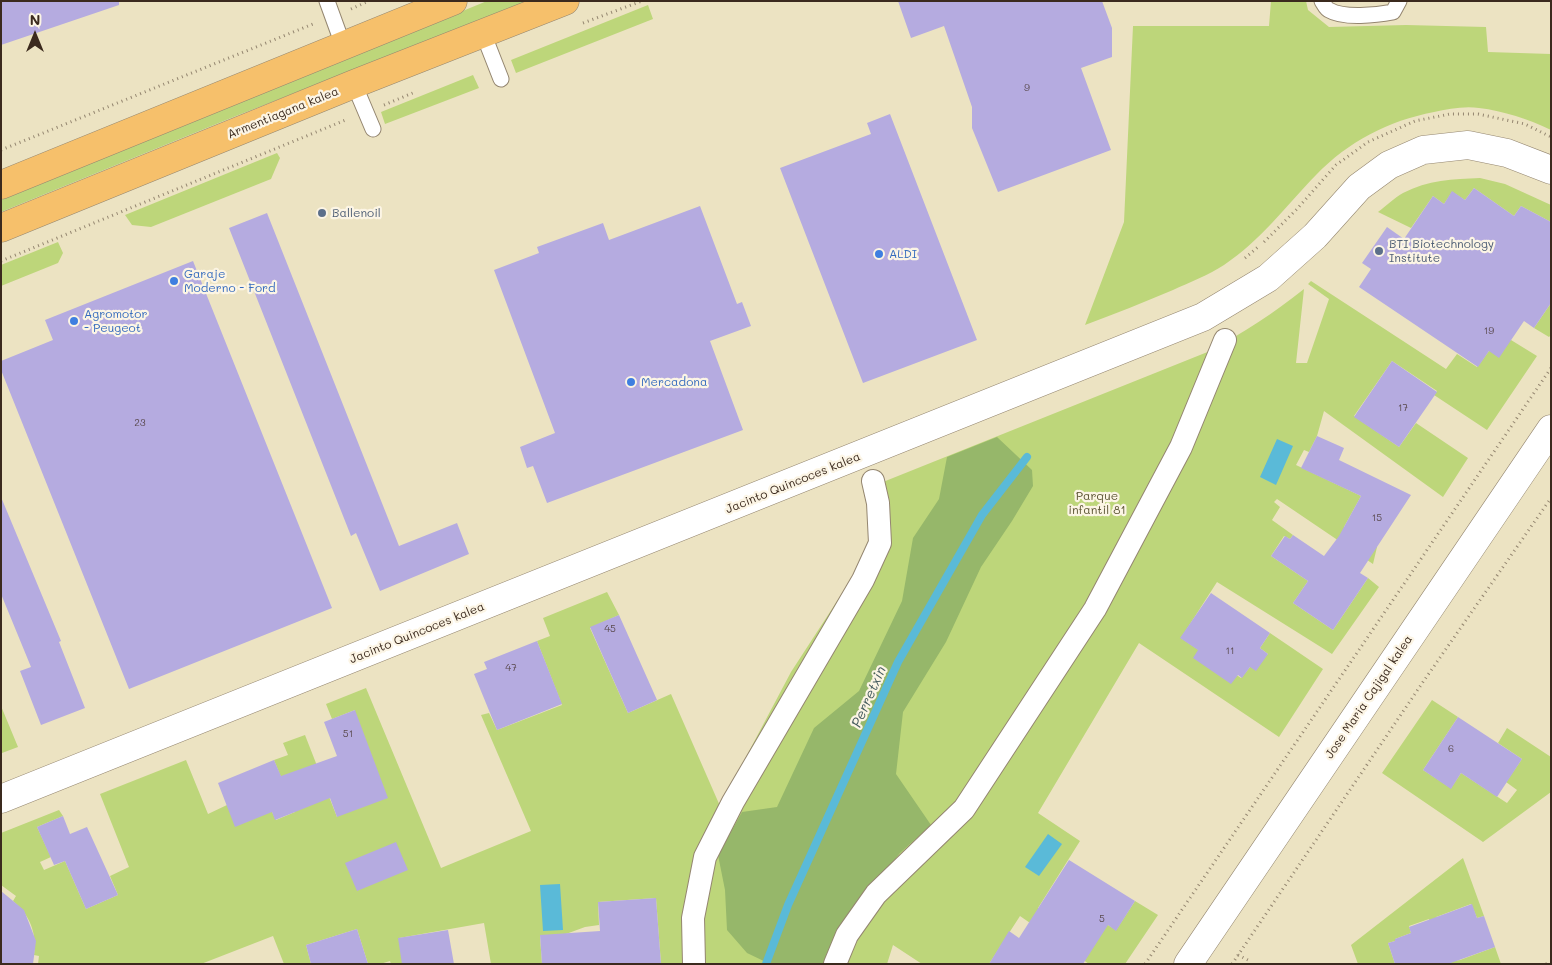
<!DOCTYPE html>
<style>
body{margin:0}
#map{position:relative;width:1552px;height:965px;overflow:hidden;background:#ece3c2;font-family:Mali,sans-serif}
canvas{display:block}
.frame{position:absolute;inset:0;border:2px solid #3b2a1e;pointer-events:none}
.north{position:absolute;left:10px;top:10px;width:50px;height:50px;-webkit-text-stroke:4px #fcf5e5;paint-order:stroke;rotate:0deg;font-size:14px;font-weight:700;line-height:20px;text-align:center;color:#3b2a1e}
.north::after{content:'';display:block;margin:auto;width:18px;height:22px;background:#3b2a1e;clip-path:polygon(50% 0,100% 100%,50% 72%,0 100%)}
</style>
<div id="map">
<canvas width="1552" height="965"></canvas>
<div class="frame"></div>
<div class="north">N</div>
</div>
<script>
const ctx = document.querySelector('canvas').getContext('2d');
ctx.lineJoin = 'round';
function fill(path, color) {
  ctx.fillStyle = color;
  ctx.fill(path, 'evenodd');
}
function strokePath(path, color, width, dash) {
  ctx.strokeStyle = color;
  ctx.lineWidth = width;
  ctx.lineCap = dash ? 'butt' : 'round';
  ctx.setLineDash(dash || []);
  ctx.stroke(path);
}
function write(font, color, halo, rows, align = 'center') {
  ctx.font = font + ' Mali,sans-serif';
  ctx.lineWidth = 4.5;
  ctx.setLineDash([]);
  ctx.textBaseline = 'middle';
  ctx.strokeStyle = halo;
  ctx.fillStyle = color;
  for (const [text, x, y, turn = 0] of rows) {
    ctx.save();
    ctx.translate(x, y);
    ctx.rotate((+turn || 0) * Math.PI / 180);
    ctx.textAlign = isNaN(turn) ? turn : align;
    if (halo) ctx.strokeText(text, 0, 0);
    ctx.fillText(text, 0, 0);
    ctx.restore();
  }
}
const green = new Path2D(`
 M487 1H530L236 116 1 212V200Z
 M1271 1H1306L1308 10 1329 27 1406 25 1486 27 1488 52 1551 54V130C1528 119 1504 111 1479 108 1464 106 1448 109 1434 112 1388 121 1349 141 1316 175 1286 206 1260 241 1224 265 1209 275 1190 282 1173 290 1144 302 1115 314 1085 325L1124 222 1133 26H1269Z
 M648 5 653 19 516 73 511 60Z
 M473 75 479 88 385 124 381 112Z
 M277 153 280 158 271 179 151 227 132 225 125 215Z
 M1480 178 1505 184 1551 205V222L1521 206 1514 216 1474 188 1465 200 1452 192 1444 204 1433 196 1411 228 1378 212C1386 206 1394 198 1403 193 1428 180 1453 179 1480 178Z
 M58 242 63 253 58 263 1 286V265Z
 M1311 281 1446 369 1457 354 1477 367 1489 351 1511 340 1537 356 1487 430 1434 395 1437 391 1392 361 1354 416 1399 447 1416 423 1468 458 1443 497 1324 411 1317 436 1309 452 1304 450 1296 465 1361 496 1344 527 1377 547 1373 564 1277 499 1274 502 1280 507 1272 520 1293 535 1290 539 1284 536 1271 556 1308 581 1293 603 1333 630 1368 578 1379 587 1332 654 1217 582 1181 638 1241 678 1250 667 1268 654 1260 648 1270 633 1323 669 1279 737 1139 643 1038 813 1080 841 1038 908 1108 925 1116 930 1135 901 1158 915 1125 964H1089L1020 916 989 964H922L893 945 887 964H661L656 898 598 902 599 925 585 927 566 934 540 936 542 964H491L484 923 399 938 407 964H391L390 961 380 964H368L357 929 306 945 311 964H284L273 936 201 964H38L39 956 34 955C37 933 30 915 13 901L16 896 1 885V833L59 810 63 816 37 827 51 857 40 862 44 870 65 861 86 909 118 895 110 876 129 867 100 794 186 760 208 814 227 805 272 812 276 820 295 812 274 760 288 755 283 743 305 735 337 817 355 710 332 719 326 704 366 688 441 868 531 831 481 715 489 713 497 730 562 705 537 641 550 636 543 618 607 592 619 615 590 628 628 713 671 694 720 806 791 672 867 555C874 528 870 516 863 490L1210 351C1243 333 1274 313 1304 289L1296 363H1307L1329 299 1308 284Z
 M1551 303V335L1549 337 1534 328Z
 M1432 700 1458 717 1423 770 1451 788 1461 773 1507 803 1517 790 1506 782 1522 759 1498 743 1507 728 1551 757V792L1483 842 1382 773Z
 M1 706 18 747 2 753 1 751Z
 M1463 858 1484 916 1477 918 1471 904 1436 917 1434 933 1429 919 1409 926 1411 933 1395 939V941L1388 943 1395 964H1358L1351 945Z
 M1495 947 1501 964H1437L1460 960Z`);
const forest = new Path2D(`
 M997 437 1032 470 1033 486 1012 521 981 567 946 642 903 712 896 774 931 825 900 853 844 922 823 964H770L747 953 727 930 725 890 718 855 742 812 777 807 814 728 859 691 902 601 913 538 939 499 947 457Z`);
const water = new Path2D(`
 M1277 439 1293 446 1276 485 1260 477Z
 M1048 834 1062 844 1039 876 1025 867Z
 M560 884 563 930 543 931 540 885Z`);
const stream = new Path2D(`
 M766 964 788 905 898 662 982 515 1027 457`);
const building = new Path2D(`
 M1 1H119V5L1 45Z
 M898 1H1102L1112 28V57L1081 68 1111 150 998 192 972 128V107L944 26 911 38Z
 M890 114 977 340 863 383 780 168 871 134 867 123Z
 M1474 188 1514 216 1521 206 1551 222V303L1534 328 1524 321 1499 358 1489 351 1478 367 1359 287 1371 269 1362 263 1387 227 1404 239 1433 196 1444 204 1452 191 1465 200Z
 M700 206 737 304 742 302 751 326 710 341 743 430 547 503 533 466 527 468 520 447 555 433 494 270 539 253 537 247 603 223 609 240Z
 M267 213 399 546 457 523 469 554 380 591 356 533 351 536 229 228Z
 M193 261 332 608 129 689 1 370V361L53 340 45 320Z
 M1392 361 1437 392 1399 447 1354 417Z
 M1317 436 1344 448 1339 460 1411 495 1360 573 1368 578 1333 630 1293 603 1308 581 1271 556 1285 536 1290 539 1293 535 1324 556 1339 536 1361 496 1301 468Z
 M1 497 61 641 59 642 85 708 41 725 20 671 31 667 1 594Z
 M1211 593 1270 633 1260 648 1268 654 1256 671 1250 667 1242 678 1238 675 1231 684 1193 658 1198 650 1180 638Z
 M619 615 657 700 628 713 590 627Z
 M537 641 562 704 497 730 474 674 487 669 484 662Z
 M355 710 388 798 337 817 330 798 275 820 272 812 235 827 218 783 274 760 281 776 337 756 324 722Z
 M1458 717 1522 759 1497 797 1461 773 1451 789 1423 770Z
 M63 816 70 834 87 827 118 895 86 909 65 861 54 865 37 827Z
 M396 842 408 870 357 891 345 863Z
 M1069 860 1135 901 1116 931 1108 925 1083 964H989L1009 931 1019 938Z
 M1 891 24 910 36 941 33 964H1Z
 M656 898 661 964H542L540 935 600 931 598 902Z
 M1472 904 1477 918 1484 916 1495 947 1448 964H1395L1388 943 1395 941V939L1411 933 1409 927Z
 M357 929 368 964H311L306 945Z
 M448 930 454 964H402L398 938Z`);
const path = new Path2D(`
 M351 9 369 1
 M583 23 642 1
 M384 105 415 92
 M1 150 313 24
 M1264 242 1297 209 1336 165 1368 142 1415 121 1450 114H1478L1525 124 1551 137
 M1245 258 1259 246
 M1 261 348 119
 M1238 955 1248 960
 M1145 964 1551 368
 M1232 964 1423 682 1551 498
 M1546 964 1551 962`);
const service = new Path2D(`
 M327 1 343 45
 M1322 1C1324 4 1326 9 1329 10 1344 19 1377 15 1393 12L1399 1
 M483 33 501 79
 M354 84 373 129`);
const pedestrian = new Path2D(`
 M694 964 693 918 705 857 733 802 863 580 880 543 878 503 873 481
 M835 964 847 935 876 894 964 809 1095 609 1181 447 1225 340`);
const minor = new Path2D(`
 M1 799 1203 317 1268 278 1315 236 1359 187 1389 165 1423 150 1468 145 1507 153 1551 170
 M1188 964 1551 429`);
const primary = new Path2D(`
 M1 185 453 1
 M1 228 354 84 565 1`);
const markers = [
 [322,213,5,"#5c6f8a"],
 [1379,251,5,"#5c6f8a"],
 [879,254,5,"#3f7fe0"],
 [174,281,5,"#3f7fe0"],
 [74,321,5,"#3f7fe0"],
 [631,382,5,"#3f7fe0"]
];
const numberNames = [
 ["9",1027,88],
 ["19",1489,331],
 ["17",1403,408],
 ["23",140,423],
 ["15",1377,518],
 ["45",610,629],
 ["11",1230,651],
 ["47",511,668],
 ["51",348,734],
 ["6",1451,749],
 ["5",1102,919]
];
const streetNames = [
 ["Armentiagana kalea",283,113,-22],
 ["Jacinto Quincoces kalea",793,483,-22],
 ["Jacinto Quincoces kalea",417,633,-22],
 ["Jose Maria Cajigal kalea",1369,697,-56]
];
const serviceNames = [
 ["Ballenoil",332,213],
 ["BTI Biotechnology",1389,244],
 ["Institute",1389,258]
];
const shopNames = [
 ["ALDI",889,254],
 ["Garaje",184,274],
 ["Moderno - Ford",184,288],
 ["Agromotor",84,314],
 ["- Peugeot",84,328],
 ["Mercadona",641,382]
];
const parkNames = [
 ["Parque",1097,496],
 ["infantil 81",1097,510]
];
const waterNames = [
 ["Perretxin",869,697,-66]
];
fill(green, '#bdd67a');
fill(forest, '#96b76a');
fill(water, '#5abad8');
strokePath(stream, '#5abad8', 8);
fill(building, '#b5abe0');
strokePath(service, '#948670', 17);
strokePath(pedestrian, '#948670', 24);
strokePath(minor, '#948670', 29);
strokePath(primary, '#948670', 29);
strokePath(path, '#948670', 3, [1, 4]);
strokePath(service, '#fff', 15);
strokePath(pedestrian, '#fff', 22);
strokePath(minor, '#fff', 28);
strokePath(primary, '#f6c06b', 28);
for (const [x, y, r, color] of markers) {
  const dot = new Path2D();
  dot.arc(x, y, r, 0, 2 * Math.PI);
  ctx.fillStyle = color;
  ctx.fill(dot);
  strokePath(dot, '#fcf5e5', 2);
}
write('10px', '#5a4a4e', null, numberNames);
write('12px', '#3b2a1e', '#fcf5e5', streetNames);
write('12px', '#4e5e75', '#fcf5e5', serviceNames, 'left');
write('12px', '#366cbe', '#fcf5e5', shopNames, 'left');
write('12px', '#5c5535', '#fcf5e5', parkNames);
write('italic 14px', '#465c5f', '#fcf5e5', waterNames);
</script>
